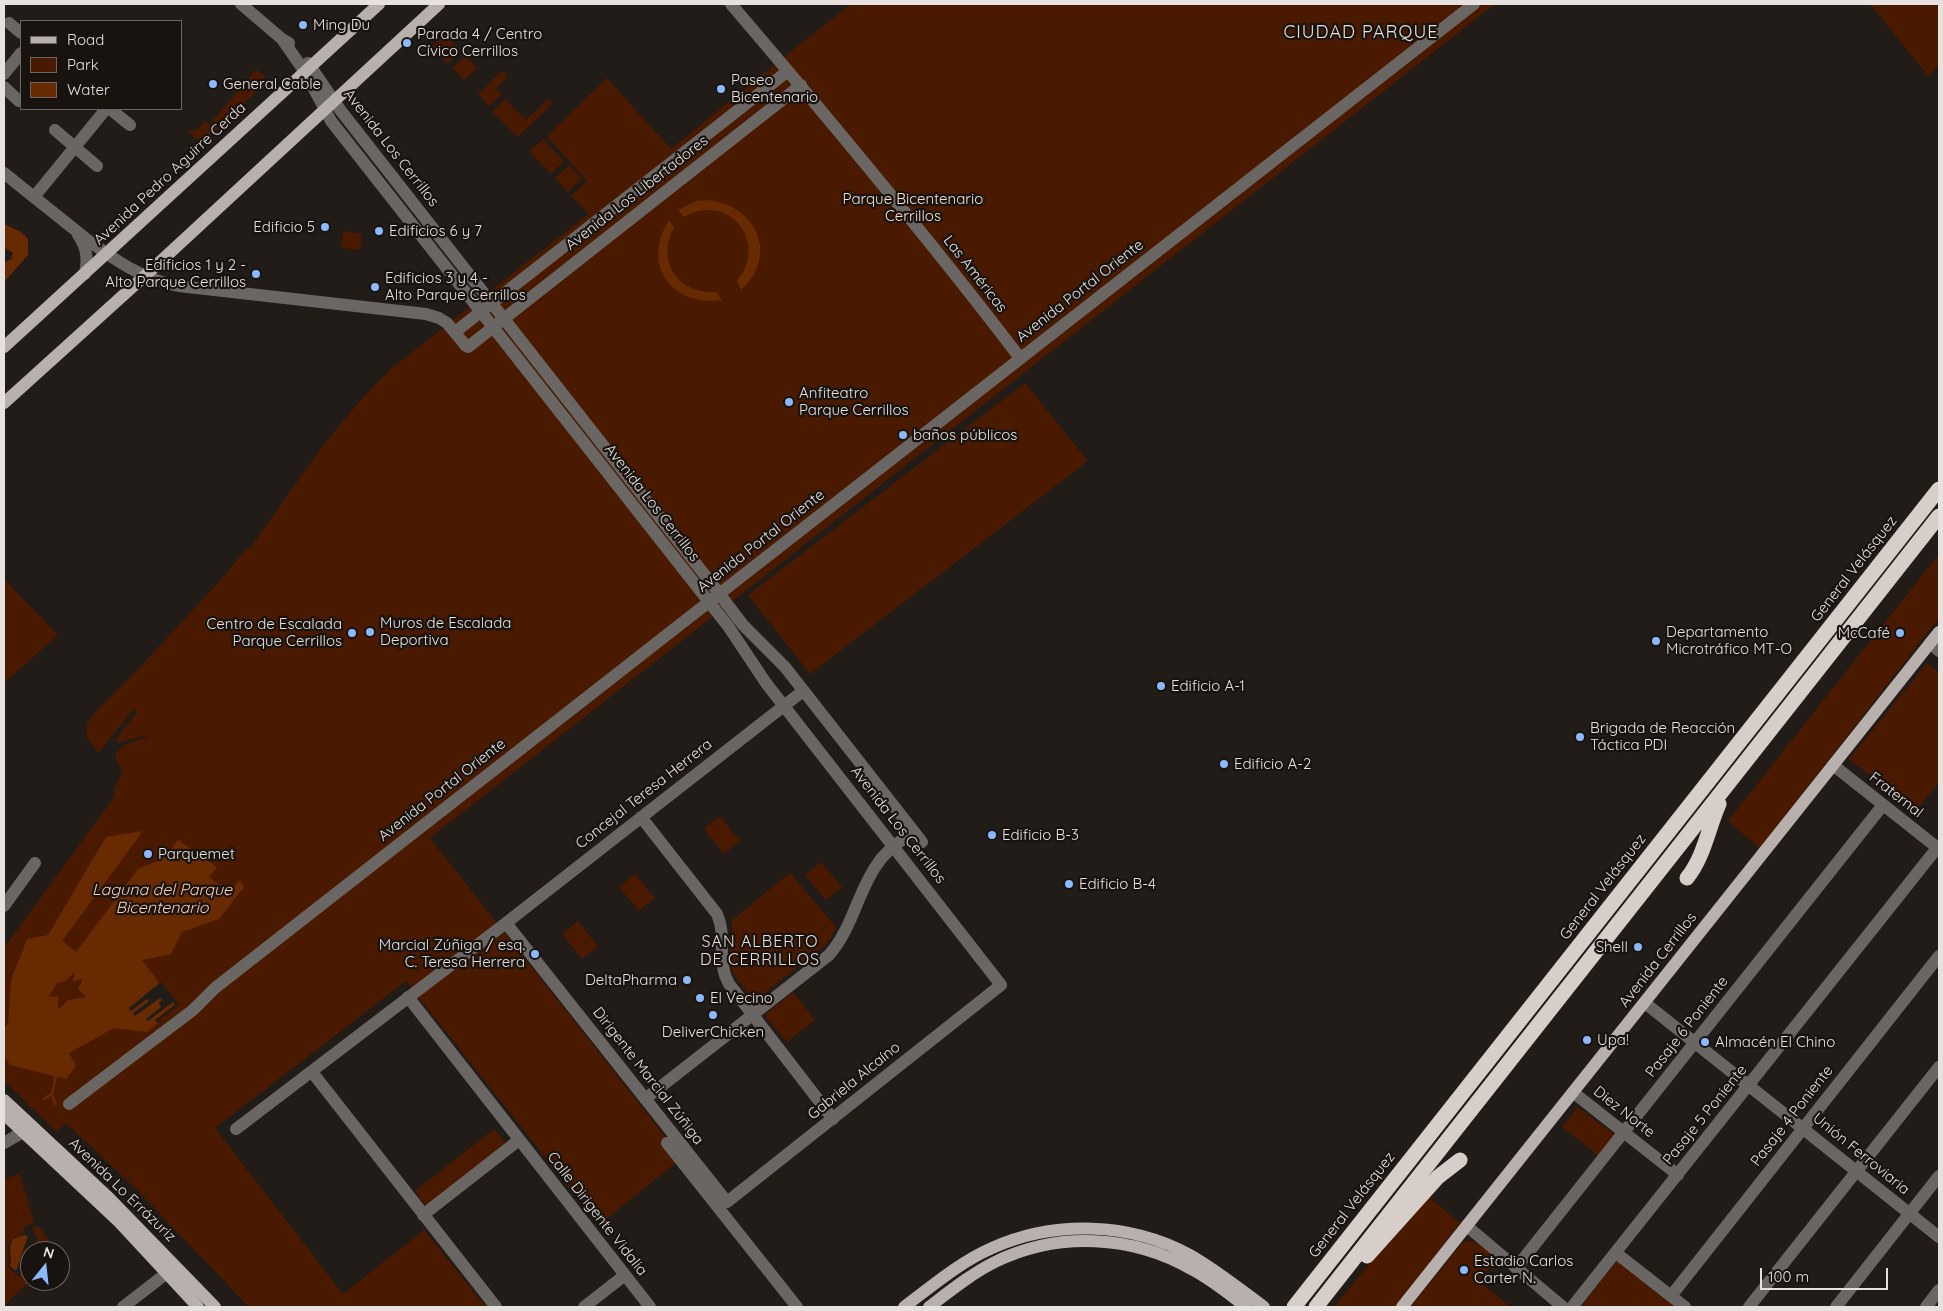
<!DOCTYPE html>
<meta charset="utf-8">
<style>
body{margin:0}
#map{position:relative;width:1943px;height:1311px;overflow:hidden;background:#221c19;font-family:Quicksand,sans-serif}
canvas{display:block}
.frame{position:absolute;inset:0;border:5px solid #e7e2e0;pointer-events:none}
.legend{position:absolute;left:20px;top:20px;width:162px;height:90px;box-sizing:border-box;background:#191310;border:1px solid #6b6663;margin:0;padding:6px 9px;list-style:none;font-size:15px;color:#e7e2e0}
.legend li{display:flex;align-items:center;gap:10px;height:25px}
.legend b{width:25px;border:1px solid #6b6663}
.north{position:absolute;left:20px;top:1241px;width:50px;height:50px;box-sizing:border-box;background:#191310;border:1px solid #6b6663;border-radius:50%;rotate:16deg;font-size:14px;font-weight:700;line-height:20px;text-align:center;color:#e7e2e0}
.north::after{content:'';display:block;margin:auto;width:18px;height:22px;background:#8bb9fc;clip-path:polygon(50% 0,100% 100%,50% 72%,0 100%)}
.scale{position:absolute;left:1760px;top:1268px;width:128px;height:22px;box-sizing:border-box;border:2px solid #e7e2e0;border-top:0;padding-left:6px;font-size:15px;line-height:18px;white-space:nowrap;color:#e7e2e0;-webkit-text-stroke:4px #191310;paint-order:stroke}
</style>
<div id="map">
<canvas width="1943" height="1311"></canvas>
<div class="frame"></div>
<ul class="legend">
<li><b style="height:6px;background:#b8b0ac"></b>Road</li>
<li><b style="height:14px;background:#491900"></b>Park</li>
<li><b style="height:14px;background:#682a00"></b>Water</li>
</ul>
<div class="north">N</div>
<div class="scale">100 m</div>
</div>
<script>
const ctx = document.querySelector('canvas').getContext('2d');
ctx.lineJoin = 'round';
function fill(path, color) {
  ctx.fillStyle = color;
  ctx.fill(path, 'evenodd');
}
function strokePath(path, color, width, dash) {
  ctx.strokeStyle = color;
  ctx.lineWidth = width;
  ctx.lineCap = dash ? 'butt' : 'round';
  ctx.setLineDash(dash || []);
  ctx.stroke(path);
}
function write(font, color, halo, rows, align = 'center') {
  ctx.font = font + ' Quicksand,sans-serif';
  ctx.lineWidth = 4.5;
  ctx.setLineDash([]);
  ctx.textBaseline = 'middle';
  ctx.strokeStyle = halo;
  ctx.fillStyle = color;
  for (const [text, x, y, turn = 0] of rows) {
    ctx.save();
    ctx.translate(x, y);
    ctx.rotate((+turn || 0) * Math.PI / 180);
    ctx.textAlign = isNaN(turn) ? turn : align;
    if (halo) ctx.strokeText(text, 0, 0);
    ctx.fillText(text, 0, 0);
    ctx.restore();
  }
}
const green = new Path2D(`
 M851 4H1495L430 838 682 1158 599 1225 406 981 215 1128 343 1294 424 1230 486 1307H249L137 1190 66 1123 57 1132 4 1081V948L114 797V790L122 772 115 757C120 744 135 741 147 737L146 735 118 743 116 742 117 738 137 712 134 709 98 753 86 736 87 724 94 713 141 666 226 574 245 550 251 547C295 485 337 420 392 368L669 151 589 214 571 196 587 181 547 136 607 78 671 149 790 52Z
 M1870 4H1939V64L1929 77Z
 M445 34 461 51 448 64 432 47Z
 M465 56 477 68 464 80 452 68Z
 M256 69 265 77 261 83 263 85 202 144 187 131 198 130 205 121 209 125Z
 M502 71 508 77 496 88 502 94 489 106 478 94Z
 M505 99 526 120 548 99 553 103 518 137 492 112Z
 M543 139 564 161 551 174 529 151Z
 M569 165 582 179 568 192 555 178Z
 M343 231 362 234 360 250 341 248Z
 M1025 383 1088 461 810 674 748 595Z
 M1939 554V618L1760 848 1728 821Z
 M4 579 58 635 4 683Z
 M1927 663 1939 673V782L1916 811 1849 759Z
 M720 816 740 841 724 854 704 829Z
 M821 862 842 887 826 900 805 875Z
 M790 873 836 927 832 937 824 946 757 999C750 997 747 992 742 986 719 958 736 951 731 921Z
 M635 874 655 898 639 911 619 887Z
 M578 921 598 946 582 959 562 934Z
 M793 992 815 1020 787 1042 766 1018 767 1013Z
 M1578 1107 1615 1135 1599 1156 1562 1127Z
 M494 1129 506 1144 426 1206 415 1191Z
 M20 1174 34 1222 24 1227 25 1233C1 1242 11 1246 8 1267L18 1276 30 1265V1281L4 1306V1179Z
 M1429 1197 1460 1223 1395 1307H1334L1392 1236Z
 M32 1227H39L57 1251H41Z
 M1473 1241 1499 1258 1478 1281 1511 1307H1410L1463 1242Z
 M1617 1261 1675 1307H1580Z`);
const water = new Path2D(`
 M706 200C756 204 780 255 741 290L737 281C770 243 728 191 684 217L678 210 696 201Z
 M669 220 674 227C656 261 677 294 716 292L722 300C671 307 641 264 669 220Z
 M4 224 21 232 28 239V255L4 282V263L11 259 13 253 4 247Z
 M143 831 62 941 76 952 138 869 164 858 178 840 217 867 209 877 230 892 240 880 244 887 219 919 182 932 171 954 142 960 175 1004 156 1020 158 1023 147 1032 114 1028 69 1053 76 1066 66 1079 10 1065 4 1055V1027L8 1024 11 980 27 939 48 935 106 837ZM75 972 73 981 83 979 78 989 86 997 68 1000 58 1010V996L49 997 57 983 64 982Z
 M24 1235 28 1236 16 1271 10 1266C13 1255 7 1249 13 1239Z`);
const pier = new Path2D(`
 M161 982 178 1003V1006L159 1020 160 1022 158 1023 155 1020 175 1005 173 1002 148 1021 146 1019 161 1007 159 1003 162 1000 160 998 135 1016 133 1013 149 1001 147 999 131 1011 129 1008Z`);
const stream = new Path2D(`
 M44 1099 51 1094
 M55 1104 52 1094 56 1076`);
const minor = new Path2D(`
 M241 4 282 39 289 43
 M731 4C830 120 928 237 1020 358
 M9 23 21 33
 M282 39 305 72 331 121 728 626 766 683 1001 985 727 1202 506 923
 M308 63 341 111 711 583 743 625 785 667 922 842
 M4 74 21 53
 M4 87 19 101
 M110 109 130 125
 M55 130 97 166
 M4 173C31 195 58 216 85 238 113 259 143 280 179 286L426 314 439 318 447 323 466 346 468 347 801 85
 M34 197 106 109
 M78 235C87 247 88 259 85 274
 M455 332 788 71
 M1930 643 1939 651
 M1833 765 1939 849
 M641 817 717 914C728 939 715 958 729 984L833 1119
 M4 906 35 863
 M408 997 650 1307
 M1645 1003 1939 1237
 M312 1072 496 1307
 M1574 1093 1678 1175
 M645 1099 829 955C852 929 857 894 876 866 885 851 900 842 913 831
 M69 1104 193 1010 215 988 1474 4
 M236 1129 506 923 803 691
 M4 1143 23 1132
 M667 1143 797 1307
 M423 1215 519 1140
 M1468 1227 1563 1307
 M1616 1253 1685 1307
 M1516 1268 1883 805
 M1671 1296 1939 956
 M123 1307 167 1273
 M584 1307 625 1275
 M1572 1307 1937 848
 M1749 1307 1939 1067
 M1836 1307 1939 1176
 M1926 1307 1939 1290`);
const major = new Path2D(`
 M4 347 379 4
 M4 403 149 272 439 4
 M4 1100 109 1198 215 1307
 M4 1114 119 1222 198 1307
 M904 1307C932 1286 960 1262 992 1248 1054 1220 1130 1222 1190 1255 1216 1270 1240 1289 1264 1307
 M929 1307C950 1291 971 1274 995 1262 1058 1231 1133 1235 1193 1270 1212 1280 1229 1294 1246 1307
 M1402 1307 1939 632`);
const highway = new Path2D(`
 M1687 878C1704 857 1708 829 1719 804
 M1367 1256 1438 1177 1460 1160
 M1294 1307 1939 489
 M1316 1307 1939 516`);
const markers = [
 [303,25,5,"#8bb9fc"],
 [407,43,5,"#8bb9fc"],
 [213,84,5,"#8bb9fc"],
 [721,89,5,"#8bb9fc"],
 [325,227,5,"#8bb9fc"],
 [379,231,5,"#8bb9fc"],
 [256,274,5,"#8bb9fc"],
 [375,287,5,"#8bb9fc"],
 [789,402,5,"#8bb9fc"],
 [903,435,5,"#8bb9fc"],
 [370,632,5,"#8bb9fc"],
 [352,633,5,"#8bb9fc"],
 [1900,633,5,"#8bb9fc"],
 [1656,641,5,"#8bb9fc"],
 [1161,686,5,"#8bb9fc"],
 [1580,737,5,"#8bb9fc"],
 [1224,764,5,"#8bb9fc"],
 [992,835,5,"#8bb9fc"],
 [148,854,5,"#8bb9fc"],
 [1069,884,5,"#8bb9fc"],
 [1638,947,5,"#8bb9fc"],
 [535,954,5,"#8bb9fc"],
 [687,980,5,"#8bb9fc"],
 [700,998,5,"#8bb9fc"],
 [713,1015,5,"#8bb9fc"],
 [1587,1040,5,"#8bb9fc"],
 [1705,1042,5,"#8bb9fc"],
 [1464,1270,5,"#8bb9fc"]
];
const poiNames = [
 ["Ming Du",313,25],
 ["Parada 4 / Centro",417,34],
 ["Cívico Cerrillos",417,51],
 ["Paseo",731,80],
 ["Bicentenario",731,97],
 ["General Cable",223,84],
 ["Edificio 5",315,227,"right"],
 ["Edificios 6 y 7",389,231],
 ["Edificios 1 y 2 -",246,265,"right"],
 ["Alto Parque Cerrillos",246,282,"right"],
 ["Edificios 3 y 4 -",385,278],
 ["Alto Parque Cerrillos",385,295],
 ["Anfiteatro",799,393],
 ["Parque Cerrillos",799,410],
 ["baños públicos",913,435],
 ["Muros de Escalada",380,623],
 ["Deportiva",380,640],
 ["Centro de Escalada",342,624,"right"],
 ["Parque Cerrillos",342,641,"right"],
 ["Departamento",1666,632],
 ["Microtráfico MT-O",1666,649],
 ["McCafé",1890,633,"right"],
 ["Edificio A-1",1171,686],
 ["Brigada de Reacción",1590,728],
 ["Táctica PDI",1590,745],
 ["Edificio A-2",1234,764],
 ["Edificio B-3",1002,835],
 ["Parquemet",158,854],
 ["Edificio B-4",1079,884],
 ["Marcial Zúñiga / esq.",525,945,"right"],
 ["C. Teresa Herrera",525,962,"right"],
 ["Shell",1628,947,"right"],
 ["DeltaPharma",677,980,"right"],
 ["El Vecino",710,998],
 ["DeliverChicken",713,1032,"center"],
 ["Upa!",1597,1040],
 ["Almacén El Chino",1715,1042],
 ["Estadio Carlos",1474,1261],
 ["Carter N.",1474,1278]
];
const streetNames = [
 ["Avenida Los Cerrillos",391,148,52],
 ["Avenida Pedro Aguirre Cerda",170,174,-43],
 ["Avenida Los Libertadores",637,193,-38],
 ["Las Américas",975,274,52],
 ["Avenida Portal Oriente",1080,291,-38],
 ["Avenida Los Cerrillos",652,503,52],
 ["Avenida Portal Oriente",761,541,-38],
 ["General Velásquez",1854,569,-52],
 ["Avenida Portal Oriente",442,790,-38],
 ["Concejal Teresa Herrera",644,794,-38],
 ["Fraternal",1896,795,38],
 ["Avenida Los Cerrillos",898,825,52],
 ["General Velásquez",1603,887,-52],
 ["Avenida Cerrillos",1658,960,-52],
 ["Pasaje 6 Poniente",1687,1027,-52],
 ["Dirigente Marcial Zúñiga",648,1076,52],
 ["Gabriela Alcaíno",854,1081,-39],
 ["Diez Norte",1624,1112,38],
 ["Pasaje 5 Poniente",1705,1115,-51],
 ["Pasaje 4 Poniente",1792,1116,-52],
 ["Unión Ferroviaria",1861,1154,39],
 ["Avenida Lo Errázuriz",122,1190,44],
 ["General Velásquez",1352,1205,-52],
 ["Calle Dirigente Vidalia",597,1214,52]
];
const parkNames = [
 ["Parque Bicentenario",913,199],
 ["Cerrillos",913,216]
];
const waterNames = [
 ["Laguna del Parque",162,890],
 ["Bicentenario",162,908]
];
const neighbourhoodNames = [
 ["SAN ALBERTO",760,942],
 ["DE CERRILLOS",760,960]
];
const quarterNames = [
 ["CIUDAD PARQUE",1361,33]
];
fill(green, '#491900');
fill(water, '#682a00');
fill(pier, '#221c19');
strokePath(stream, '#682a00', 2.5);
strokePath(minor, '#6a6664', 12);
strokePath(major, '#b8b0ac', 12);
strokePath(highway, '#d7cec9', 15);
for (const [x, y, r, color] of markers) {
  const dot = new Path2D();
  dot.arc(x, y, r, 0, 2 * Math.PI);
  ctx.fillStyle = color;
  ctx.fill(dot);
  strokePath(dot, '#191310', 2);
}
write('15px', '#e7e2e0', '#191310', poiNames, 'left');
write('15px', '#e7e2e0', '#191310', streetNames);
write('15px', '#f7dfd3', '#191310', parkNames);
write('italic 16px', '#fdcdb6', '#191310', waterNames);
ctx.letterSpacing = '1px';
write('16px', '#e8dfda', '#191310', neighbourhoodNames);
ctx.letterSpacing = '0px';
ctx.letterSpacing = '1px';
write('18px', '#e8dfda', '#191310', quarterNames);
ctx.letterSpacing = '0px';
</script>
